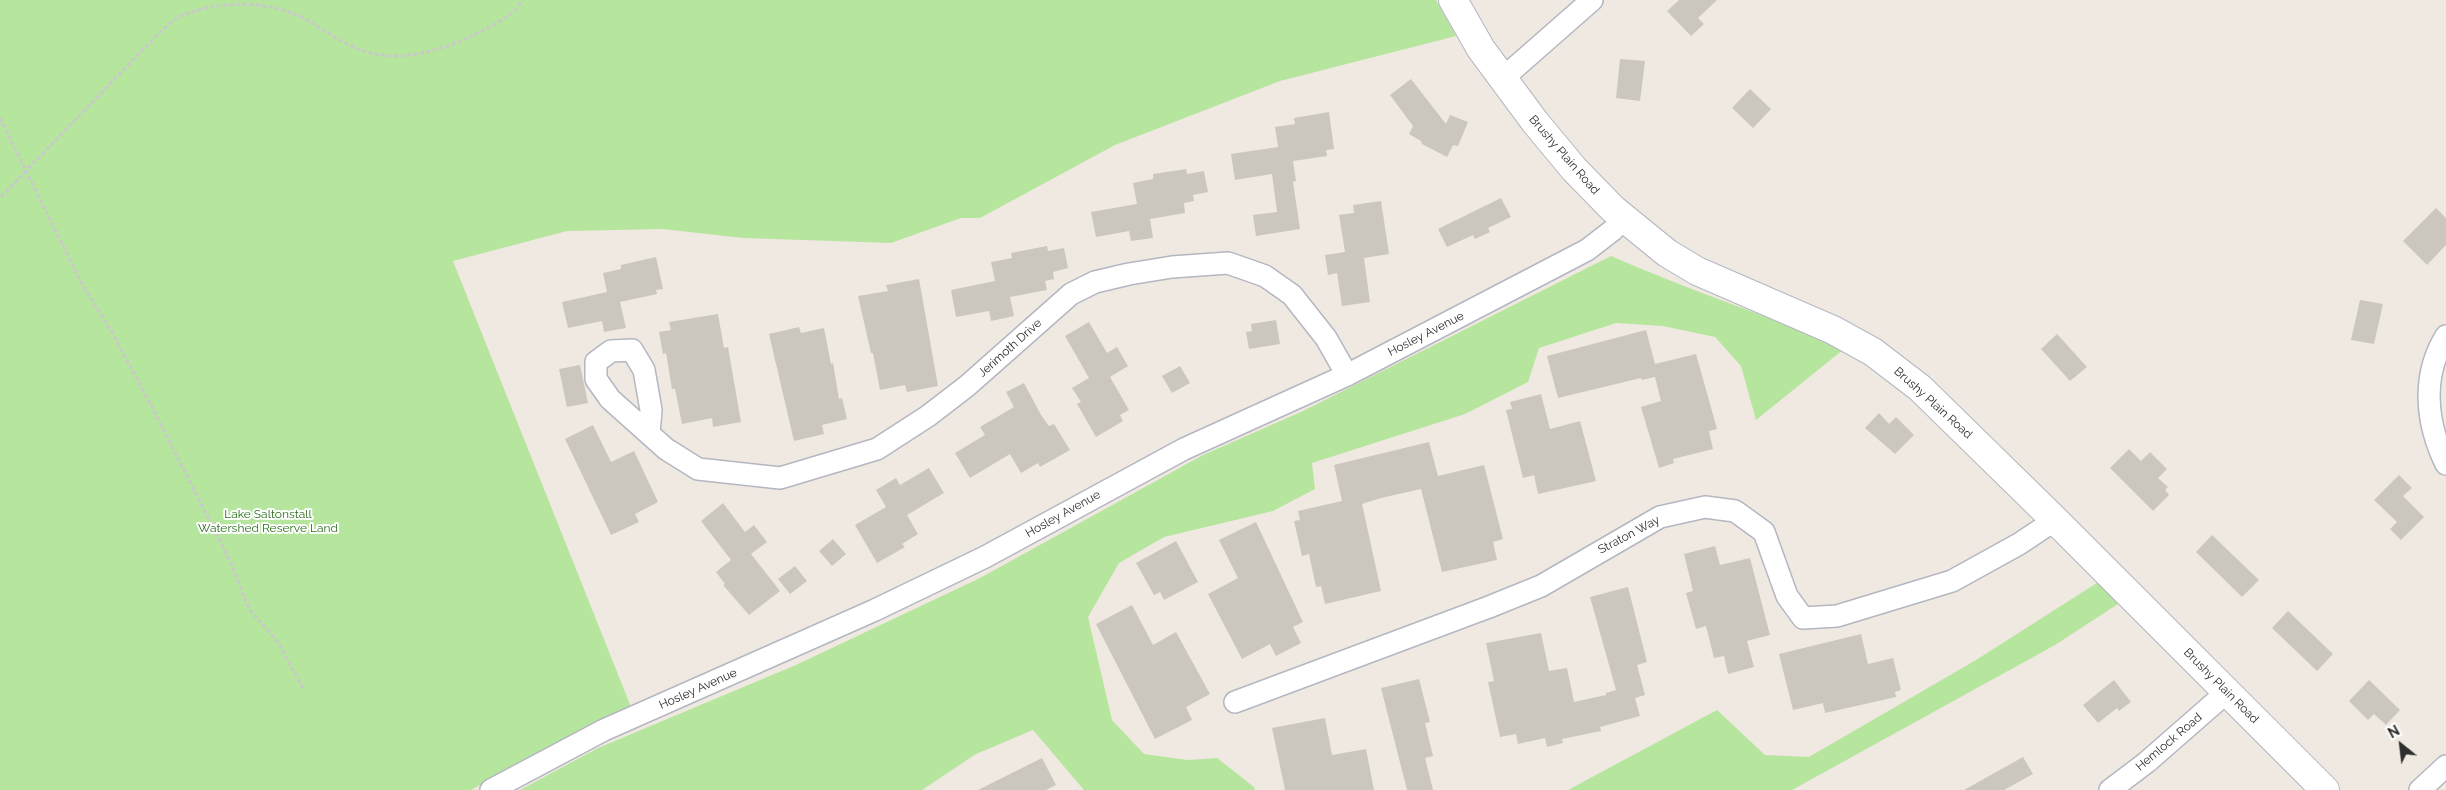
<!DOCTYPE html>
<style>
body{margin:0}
#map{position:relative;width:2446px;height:790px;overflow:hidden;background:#efe9e1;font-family:Raleway,sans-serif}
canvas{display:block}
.north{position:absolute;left:2376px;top:720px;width:50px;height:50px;-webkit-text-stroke:4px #fff;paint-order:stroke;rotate:331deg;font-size:14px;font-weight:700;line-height:20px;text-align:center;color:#2e2e2e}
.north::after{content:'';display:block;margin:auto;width:18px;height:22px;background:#2e2e2e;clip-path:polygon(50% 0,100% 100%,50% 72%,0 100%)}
</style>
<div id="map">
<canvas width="2446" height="790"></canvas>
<div class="north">N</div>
</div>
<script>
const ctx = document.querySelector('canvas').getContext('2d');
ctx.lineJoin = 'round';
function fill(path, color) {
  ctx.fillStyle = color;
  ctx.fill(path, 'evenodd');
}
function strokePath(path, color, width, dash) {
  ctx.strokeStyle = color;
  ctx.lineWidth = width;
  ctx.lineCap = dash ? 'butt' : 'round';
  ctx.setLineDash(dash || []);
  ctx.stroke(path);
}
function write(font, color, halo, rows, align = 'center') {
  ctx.font = font + ' Raleway,sans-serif';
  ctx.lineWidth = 4;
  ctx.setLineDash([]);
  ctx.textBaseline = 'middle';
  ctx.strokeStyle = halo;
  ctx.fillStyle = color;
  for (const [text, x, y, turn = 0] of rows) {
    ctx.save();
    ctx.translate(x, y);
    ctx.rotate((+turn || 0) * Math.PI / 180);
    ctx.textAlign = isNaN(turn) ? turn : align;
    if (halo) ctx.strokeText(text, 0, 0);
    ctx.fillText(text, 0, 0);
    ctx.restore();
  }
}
const green = new Path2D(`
 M0 0H1436L1456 36 1280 81 1115 145 980 218H961L891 243 743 238 662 229 567 231 453 261 631 707 574 733 471 790H0Z
 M1611 256C1687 290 1768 315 1844 349L1756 420 1741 366 1715 337 1663 326 1616 323 1539 348 1528 382 1465 414 1312 463 1315 489 1273 511 1164 537 1119 563 1088 617 1112 720 1144 754 1187 760 1217 758 1254 787 1255 790H1084L1033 730 976 754 922 790H520L598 748 796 665 980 578 1203 455 1301 412Z
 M2100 581 2121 602 2055 645 1792 790H1568L1717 710 1765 755 1809 757 1976 660Z`);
const building = new Path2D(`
 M1679 0H1717L1698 18 1704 24 1691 36 1667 11Z
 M1620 59 1645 61 1640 101 1616 98Z
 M1411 79 1446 124 1450 115 1468 122 1458 146 1453 145 1447 157 1422 144 1421 141 1409 134 1413 126 1390 95Z
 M1750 89 1771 109 1753 128 1732 108Z
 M1329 112 1334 149 1326 150 1327 156 1293 161 1296 181 1293 182 1300 229 1256 236 1253 215 1277 212 1272 174 1235 180 1231 154 1278 147 1275 127 1295 124 1294 118Z
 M1186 169 1187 174 1204 171 1208 192 1193 195 1194 201 1184 203 1185 213 1150 219 1153 238 1131 241 1129 231 1096 237 1091 212 1137 204 1133 183 1153 179V174Z
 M1501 198 1511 217 1488 228 1490 232 1475 239 1473 235 1447 247 1438 229Z
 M1381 201 1389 254 1364 258 1370 302 1342 306 1337 273 1328 275 1325 255 1345 252 1339 215 1354 213 1353 205Z
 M2436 208 2446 218V245L2427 265 2403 241Z
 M1047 246 1048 251 1064 248 1068 268 1053 272 1054 279 1045 281 1047 290 1010 297 1014 316 991 321 989 311 956 317 951 290 995 281 991 262 1012 258 1011 253Z
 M656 257 663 289 656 290 657 294 620 302 626 328 604 332 602 321 568 328 562 302 607 292 603 273 621 269V265Z
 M919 279 938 386 907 392 905 385 880 390 873 353H871L858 296 888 291 886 285Z
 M2360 300 2383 304 2374 344 2351 340Z
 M718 314 724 348 728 347 741 422 713 427 712 418 682 424 675 389H672L666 353 663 354 659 332 671 330 669 322Z
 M1276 320 1280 344 1249 349 1246 332 1252 331 1251 324Z
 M1089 322 1107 353 1117 347 1128 366 1110 377 1129 410 1120 415 1123 421 1096 437 1077 404 1081 402 1072 388 1089 378 1065 336Z
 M799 327 801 333 824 328 831 364 833 363 839 399 842 398 847 419 822 425 824 434 794 441 769 334Z
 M1646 330 1655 364 1696 354 1717 429 1709 431 1713 449 1673 459 1674 463 1659 468 1641 407 1661 401 1655 377 1642 380 1641 378 1558 398 1547 356Z
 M2057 334 2087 367 2070 381 2041 349Z
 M580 365 588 403 567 407 559 369Z
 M1180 366 1190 383 1172 393 1162 376Z
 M1024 383 1041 415 1049 426 1054 424 1070 450 1040 467 1038 463 1021 473 1010 454 970 478 955 453 985 435 980 427 1014 407 1006 392Z
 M1541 394 1550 429 1580 421 1596 481 1538 494 1534 475 1523 478 1506 410 1512 409 1510 402Z
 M1879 413 1889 424 1896 417 1914 435 1895 454 1865 428Z
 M593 425 611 462 634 451 658 502 635 514 639 522 611 535 565 439Z
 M1429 442 1438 476 1484 465 1503 539 1493 542 1497 560 1442 572 1421 489 1381 498 1362 504 1381 591 1325 604 1321 586 1316 587 1309 554 1302 556 1294 521 1300 520 1298 511 1342 501 1334 465Z
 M2129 449 2141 461 2150 452 2167 469 2158 478 2168 487 2165 490 2169 495 2153 511 2110 468Z
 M929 468 944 493 907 515 918 534 902 544 905 547 877 563 855 525 886 507 876 490 896 478 900 485Z
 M2399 475 2412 488 2403 496 2424 517 2401 540 2390 529 2397 522 2374 500Z
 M723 503 745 532 754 525 767 542 751 554 780 591 749 615 723 585 725 584 716 572 731 560 701 521Z
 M1256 522 1303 622 1293 627 1301 643 1276 656 1270 644 1242 659 1208 594 1238 578 1219 540Z
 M2212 535 2259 580 2242 597 2196 552Z
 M833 539 846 554 832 566 819 551Z
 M1176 541 1198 582 1164 600 1160 592 1154 595 1136 563Z
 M1715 546 1720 565 1750 558 1770 635 1747 641 1754 667 1728 674 1724 656 1714 658 1706 626 1696 629 1686 593 1693 591 1684 554Z
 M795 566 807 581 790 594 778 579Z
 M1628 587 1647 662 1637 665 1645 695 1635 698 1640 716 1600 727 1601 731 1562 739 1563 743 1547 747 1545 738 1518 744 1516 734 1500 737 1488 682 1494 681 1486 643 1541 633 1549 671 1567 668 1574 702 1606 695V693L1616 690 1590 597Z
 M1132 605 1153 645 1176 632 1210 694 1186 707 1192 720 1155 739 1096 624Z
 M2288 611 2333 654 2317 671 2272 628Z
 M1861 634 1868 664 1893 658 1901 690 1895 692 1896 697 1825 713 1823 703 1793 710 1779 654Z
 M1419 679 1430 722 1425 723 1433 756 1425 758 1433 790H1407L1381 688Z
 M2114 680 2131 702 2119 711 2117 708 2098 723 2083 705Z
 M2369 680 2400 710 2386 725 2374 714 2368 720 2349 701Z
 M1325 718 1332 755 1366 749 1374 790H1285L1272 728Z
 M2023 757 2033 774 2004 790H1964Z
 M1042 758 1056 785 1046 790H978Z`);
const path = new Path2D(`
 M0 118 26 171 0 198
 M303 688 277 641 249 609 231 563 151 405 110 329 83 286 26 171 159 33C166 27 174 19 183 15 223 0 269 0 307 20 326 31 343 44 364 51 396 63 441 51 471 36 488 28 513 17 523 0`);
const street = new Path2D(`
 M1502 79 1592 0
 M2446 336C2421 376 2426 423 2446 464
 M649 434 651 410 644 370 632 350 611 351 596 362V379L610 399 666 449 698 469 780 478 877 449 928 416 967 386 1071 294 1095 282 1129 274 1172 267 1228 263 1265 276 1292 295 1326 338 1347 375
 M1235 702 1489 607 1541 586 1660 517 1705 507 1735 511 1764 532 1787 596 1803 618 1837 616 1952 581 2019 544 2055 520
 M491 790 604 730 875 610 985 557 1184 449 1347 375 1587 250 1613 230 1624 218
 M2110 790 2147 762 2227 692
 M2420 790 2446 766`);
const secondary = new Path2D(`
 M1453 0 1481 49 1535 122 1574 169 1613 209 1667 253 1697 271 1833 330 1873 352 1920 388 2055 520 2325 790`);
const streetNames = [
 ["Brushy Plain Road",1564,155,49],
 ["Hosley Avenue",1426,334,-27],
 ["Jerimoth Drive",1010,348,-42],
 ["Brushy Plain Road",1933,403,42],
 ["Hosley Avenue",1063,514,-29],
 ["Straton Way",1629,535,-28],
 ["Brushy Plain Road",2221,686,45],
 ["Hosley Avenue",698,689,-24],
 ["Hemlock Road",2169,742,-40]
];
const parkNames = [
 ["Lake Saltonstall",268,514],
 ["Watershed Reserve Land",268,528]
];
fill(green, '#b6e59e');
fill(building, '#cbc7bf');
strokePath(street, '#b4b7c1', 24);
strokePath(secondary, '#b4b7c1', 30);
strokePath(path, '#c9c9c9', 3, [4, 2.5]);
strokePath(street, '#fff', 21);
strokePath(secondary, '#fff', 28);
write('12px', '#2e2e2e', '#fff', streetNames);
write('12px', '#2c6e1b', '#fff', parkNames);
</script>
